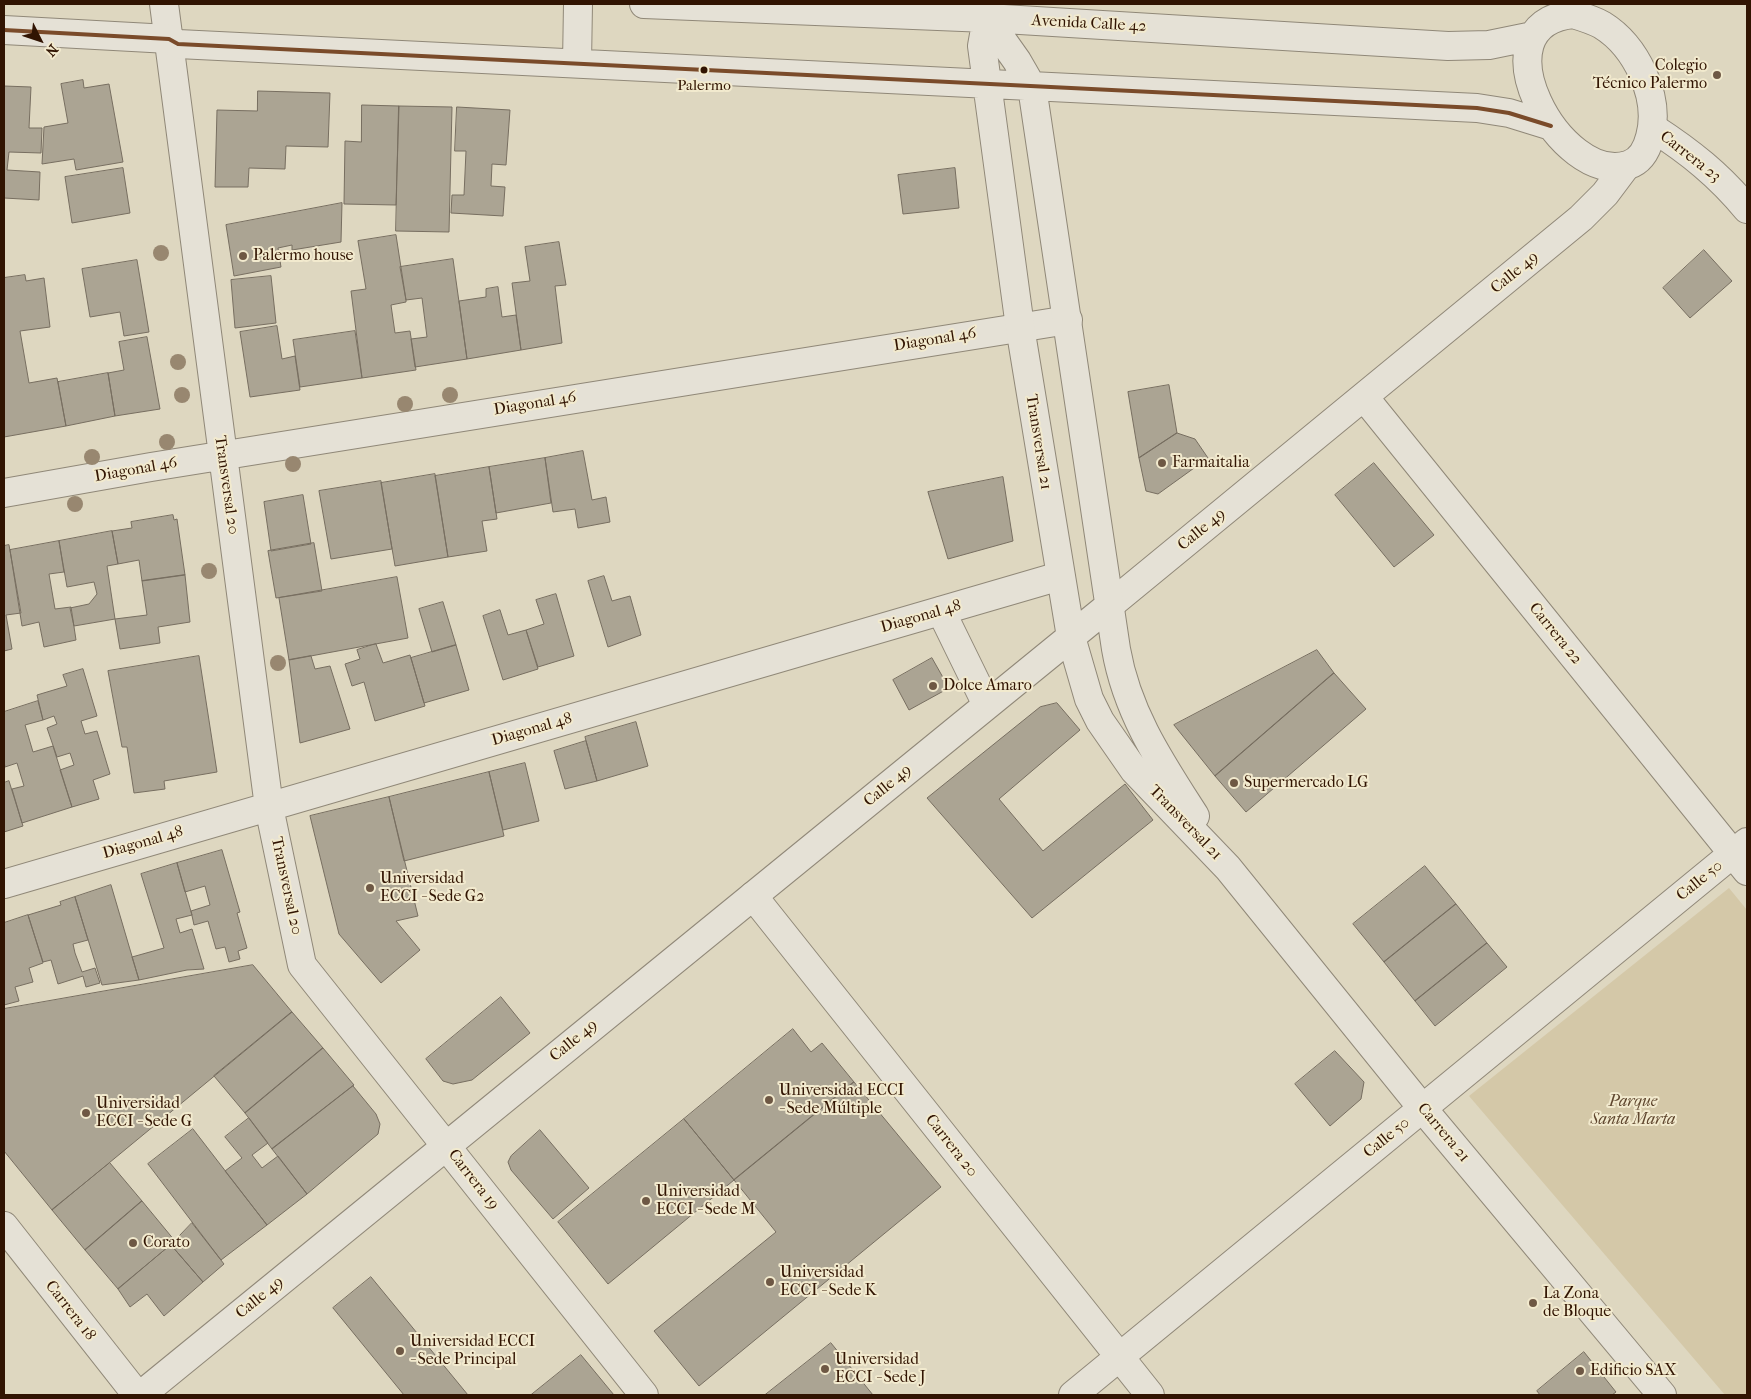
<!DOCTYPE html>
<meta charset="utf-8">
<style>
body{margin:0}
#map{position:relative;width:1751px;height:1399px;overflow:hidden;background:#ded7c0;font-family:"IM FELL French Canon",serif}
canvas{display:block}
.frame{position:absolute;inset:0;border:5px solid #311402;pointer-events:none}
.north{position:absolute;left:15px;top:15px;width:50px;height:50px;-webkit-text-stroke:4px #f2eace;paint-order:stroke;rotate:131deg;font-size:14px;font-weight:700;line-height:20px;text-align:center;color:#311402}
.north::after{content:'';display:block;margin:auto;width:18px;height:22px;background:#311402;clip-path:polygon(50% 0,100% 100%,50% 72%,0 100%)}
</style>
<div id="map">
<canvas width="1751" height="1399"></canvas>
<div class="frame"></div>
<div class="north">N</div>
</div>
<script>
const ctx = document.querySelector('canvas').getContext('2d');
ctx.lineJoin = 'round';
function fill(path, color) {
  ctx.fillStyle = color;
  ctx.fill(path, 'evenodd');
}
function strokePath(path, color, width, dash) {
  ctx.strokeStyle = color;
  ctx.lineWidth = width;
  ctx.lineCap = dash ? 'butt' : 'round';
  ctx.setLineDash(dash || []);
  ctx.stroke(path);
}
function write(font, color, halo, rows, align = 'center') {
  ctx.font = font + ' "IM FELL French Canon",serif';
  ctx.lineWidth = 4;
  ctx.setLineDash([]);
  ctx.textBaseline = 'middle';
  ctx.strokeStyle = halo;
  ctx.fillStyle = color;
  for (const [text, x, y, turn = 0] of rows) {
    ctx.save();
    ctx.translate(x, y);
    ctx.rotate((+turn || 0) * Math.PI / 180);
    ctx.textAlign = isNaN(turn) ? turn : align;
    if (halo) ctx.strokeText(text, 0, 0);
    ctx.fillText(text, 0, 0);
    ctx.restore();
  }
}
const green = new Path2D(`
 M1729 888 1747 910V1395H1725L1469 1096Z`);
const building = new Path2D(`
 M83 80 84 88 109 84 123 162 76 170 74 159 42 164 44 127 68 123 61 84Z
 M4 86 31 87 29 128H42L41 153 9 152 7 170 40 172 39 200 4 198Z
 M258 91 330 93 328 147 286 146 285 169 249 168 248 187H215L217 110 257 111Z
 M362 105 399 106 396 205 344 204 345 141 361 142Z
 M399 106 452 107 449 232 396 231Z
 M457 107 510 110 506 165 492 164 491 186 505 187 503 216 451 213 452 195H464L466 151H455Z
 M123 168 130 213 72 223 65 177Z
 M955 168 959 208 903 214 898 175Z
 M342 203 341 242 292 250V245L278 248 281 267 234 276 226 225Z
 M396 235 406 300V302L391 305 395 333 410 331 416 370 362 378 351 291 366 289 358 241Z
 M559 242 566 285 555 286 562 343 521 350 512 283 530 281 525 247Z
 M1704 250 1732 281 1690 318 1663 288Z
 M453 259 467 359 415 367 411 339 427 337 422 298 406 300 400 267Z
 M137 260 149 332 124 336 120 312 90 317 82 269Z
 M25 275 26 281 44 278 50 327 20 331 29 383 57 378 66 426 4 437V278Z
 M271 276 276 323 235 328 231 280Z
 M498 287 502 317 516 315 521 350 467 359 459 301 486 297V289Z
 M277 326 282 359 295 356 300 390 250 397 240 332Z
 M355 331 362 378 300 387 293 340Z
 M147 337 160 409 115 416 108 373 124 370 119 342Z
 M108 373 115 416 66 426 58 382Z
 M1169 385 1177 433 1139 458 1128 392Z
 M1177 433 1195 439 1208 458 1158 494 1146 491 1139 458Z
 M583 451 592 500 606 497 610 522 578 528 575 509 553 512 545 458Z
 M545 458 551 503 496 513 489 467Z
 M1374 463 1434 535 1394 567 1335 495Z
 M489 467 497 519 482 521 487 551 448 557 435 476Z
 M435 474 448 557 395 566 381 483Z
 M1003 477 1013 541 948 559 928 492Z
 M381 481 392 549 331 559 319 491Z
 M303 495 311 544 271 551 264 502Z
 M173 515 174 520 177 519 185 575 142 581 139 560 118 564 112 531 132 528 131 522Z
 M112 531 118 564 107 566 115 619 74 626 70 608 89 604 97 594 94 582 67 587 59 541Z
 M59 541 64 572 49 574 55 609 71 607 76 640 44 647 39 622 22 626 10 550Z
 M314 543 322 591 276 598 268 551Z
 M9 545 21 613 6 615 12 649 4 651V546Z
 M185 575 190 622 158 627 160 643 120 649 115 619 147 615 142 581Z
 M604 576 612 601 630 596 641 635 608 647 588 581Z
 M397 577 408 638 289 660 279 598Z
 M556 594 574 656 538 667 526 630 544 624 536 600Z
 M443 602 456 645 432 652 419 609Z
 M500 610 508 635 526 630 538 669 503 680 483 616Z
 M376 644 383 663 410 655 425 706 375 721 364 682 352 686 345 664 360 659 357 650Z
 M456 645 469 690 424 703 411 658Z
 M1317 650 1334 673 1215 776 1174 725Z
 M199 656 217 772 164 781 165 789 134 793 127 747H122L108 671Z
 M311 656 315 669 330 666 350 729 300 743 289 660Z
 M932 658 949 688 909 710 893 680Z
 M83 669 97 716 81 721 85 734 97 731 110 774 93 780 99 799 72 807 60 770 74 765 70 753 57 757 47 728 57 724 54 716 43 720 37 695 67 686 63 675Z
 M1334 673 1366 709 1246 812 1215 776Z
 M38 701 43 720 25 725 33 752 53 746 72 807 22 823 12 789 24 786 17 763 5 767 4 761V712Z
 M1057 703 1080 730 999 799 1043 851 1125 784 1153 820 1032 918 927 798 1040 707Z
 M636 722 648 766 597 781 585 737Z
 M586 741 597 781 565 789 554 751Z
 M525 763 539 821 503 830 489 772Z
 M489 772 504 836 404 861 389 797Z
 M9 781 23 826 4 832V783Z
 M389 797 418 916 396 921 420 950 381 983 339 934 310 816Z
 M222 850 240 912 237 913 247 948 238 951 240 959 229 962 225 947 216 949 208 921 194 925 191 911 210 905 205 886 185 892 177 863Z
 M177 863 192 915 176 919 180 933 192 929 204 969 187 970 139 980 132 957 164 948 141 874Z
 M1425 866 1456 904 1384 962 1353 924Z
 M111 885 139 980 102 985 75 897Z
 M75 897 88 940 73 944 75 953 82 972 95 968 100 983 86 987 83 976 58 984 51 960 43 962 28 915 61 905 60 902Z
 M1456 904 1487 943 1415 1001 1384 962Z
 M28 915 43 963 29 968 33 982 15 987 19 1001 4 1005V923Z
 M1487 943 1507 967 1435 1026 1415 1001Z
 M253 965 292 1012 52 1210 4 1151V1009Z
 M501 997 530 1033 472 1080 453 1084 443 1081 426 1059Z
 M292 1012 323 1048 245 1113 214 1076Z
 M793 1029 811 1052 822 1043 854 1082 734 1180 684 1119Z
 M323 1048 354 1085 272 1149 245 1113Z
 M1335 1051 1364 1082 1361 1099 1330 1126 1295 1084Z
 M854 1082 941 1187 699 1386 654 1331 776 1232 734 1180Z
 M353 1086 376 1114 380 1124 378 1134 307 1194 272 1149Z
 M249 1118 268 1143 252 1155 262 1168 278 1156 307 1194 267 1225 225 1171 242 1158 225 1137Z
 M684 1119 734 1180 608 1284 558 1222Z
 M193 1129 267 1225 221 1260 148 1164Z
 M540 1130 589 1188 553 1219 511 1170 508 1162 511 1156Z
 M110 1163 142 1201 85 1250 52 1210Z
 M142 1201 175 1241 118 1289 85 1250Z
 M192 1223 224 1264 203 1282 171 1245Z
 M171 1245 203 1282 164 1316 147 1294 130 1307 118 1289Z
 M371 1277 468 1395H404L333 1308Z
 M831 1343 873 1395H765Z
 M1584 1352 1616 1392 1612 1395H1540L1537 1391Z
 M581 1355 614 1395H531Z`);
const minor = new Path2D(`
 M164 4 269 807 302 965 644 1395
 M1653 128C1690 152 1719 175 1747 209
 M1364 397 1747 871
 M4 493 151 467 1068 320
 M1110 605 1581 218 1605 194 1626 166
 M4 884 1060 576
 M753 896 1150 1395
 M1073 1395 1747 842`);
const tertiary = new Path2D(`
 M644 4 987 18 1448 46 1489 45 1533 36
 M981 10 1017 61 1032 87 1116 649C1127 713 1161 763 1195 816
 M1573 14C1583 17 1593 20 1602 25 1636 46 1661 97 1650 137 1647 149 1641 161 1628 165 1561 187 1472 24 1573 14Z
 M987 18 982 46 1020 327 1071 637 1089 699 1100 721 1134 770 1228 868 1423 1109 1662 1395
 M4 30 169 39 178 44 1477 108 1509 113 1551 126
 M577 63 578 4
 M941 611 987 705
 M4 1226 137 1395
 M141 1395 1110 605`);
const bus1 = new Path2D(`
 M4 30 169 39 178 44 1477 108 1509 113 1551 126`);
const trees = [
 [161,253],
 [178,362],
 [182,395],
 [450,395],
 [405,404],
 [167,442],
 [92,457],
 [293,464],
 [75,504],
 [209,571],
 [278,663]
];
const markers = [
 [704,70,4.5,"#311402"],
 [1717,75,5,"#6e5844"],
 [243,256,5,"#6e5844"],
 [1162,463,5,"#6e5844"],
 [933,686,5,"#6e5844"],
 [1234,783,5,"#6e5844"],
 [370,888,5,"#6e5844"],
 [769,1100,5,"#6e5844"],
 [86,1113,5,"#6e5844"],
 [646,1201,5,"#6e5844"],
 [133,1243,5,"#6e5844"],
 [770,1282,5,"#6e5844"],
 [1533,1303,5,"#6e5844"],
 [400,1351,5,"#6e5844"],
 [825,1369,5,"#6e5844"],
 [1580,1371,5,"#6e5844"]
];
const busNames = [
 ["Palermo",704,86]
];
const streetNames = [
 ["Avenida Calle 42",1089,24,3],
 ["Carrera 23",1690,157,38],
 ["Calle 49",1515,273,-39],
 ["Diagonal 46",935,340,-9],
 ["Diagonal 46",535,404,-9],
 ["Transversal 21",1038,442,81],
 ["Diagonal 46",136,470,-10],
 ["Transversal 20",226,485,82],
 ["Calle 49",1202,530,-39],
 ["Diagonal 48",921,617,-16],
 ["Carrera 22",1555,634,51],
 ["Diagonal 48",532,730,-16],
 ["Calle 49",888,786,-39],
 ["Transversal 21",1185,823,46],
 ["Diagonal 48",143,843,-16],
 ["Calle 50",1700,881,-39],
 ["Transversal 20",286,886,78],
 ["Calle 49",574,1041,-39],
 ["Carrera 21",1443,1133,50],
 ["Calle 50",1387,1138,-39],
 ["Carrera 20",951,1146,52],
 ["Carrera 19",473,1180,52],
 ["Calle 49",260,1298,-39],
 ["Carrera 18",70,1311,52]
];
const poiNames = [
 ["Colegio",1707,66,"right"],
 ["Técnico Palermo",1707,84,"right"],
 ["Palermo house",253,256],
 ["Farmaitalia",1172,463],
 ["Dolce Amaro",943,686],
 ["Supermercado LG",1244,783],
 ["Universidad",380,879],
 ["ECCI - Sede G2",380,897],
 ["Universidad ECCI",779,1091],
 ["- Sede Múltiple",779,1109],
 ["Universidad",96,1104],
 ["ECCI - Sede G",96,1122],
 ["Universidad",656,1192],
 ["ECCI - Sede M",656,1210],
 ["Corato",143,1243],
 ["Universidad",780,1273],
 ["ECCI - Sede K",780,1291],
 ["La Zona",1543,1294],
 ["de Bloque",1543,1312],
 ["Universidad ECCI",410,1342],
 ["- Sede Principal",410,1360],
 ["Universidad",835,1360],
 ["ECCI - Sede J",835,1378],
 ["Edificio SAX",1590,1371]
];
const parkNames = [
 ["Parque",1633,1102],
 ["Santa Marta",1633,1120]
];
fill(green, '#d4c8a8');
fill(building, '#aba493');
strokePath(building, '#776e60', 1);
strokePath(minor, '#908878', 30);
strokePath(tertiary, '#908878', 30);
strokePath(minor, '#e5e1d6', 28);
strokePath(tertiary, '#e5e1d6', 28);
strokePath(bus1, '#7a4b2a', 4);
ctx.fillStyle = '#988770';
for (const [x, y] of trees) {
  ctx.beginPath();
  ctx.arc(x, y, 8, 0, 2 * Math.PI);
  ctx.fill();
}
for (const [x, y, r, color] of markers) {
  const dot = new Path2D();
  dot.arc(x, y, r, 0, 2 * Math.PI);
  ctx.fillStyle = color;
  ctx.fill(dot);
  strokePath(dot, '#f2eace', 2);
}
write('15px', '#311402', '#f2eace', busNames);
write('16px', '#311402', '#f2eace', streetNames);
write('16px', '#311402', '#f2eace', poiNames, 'left');
write('italic 16px', '#5f462e', '#f2eace', parkNames);
</script>
